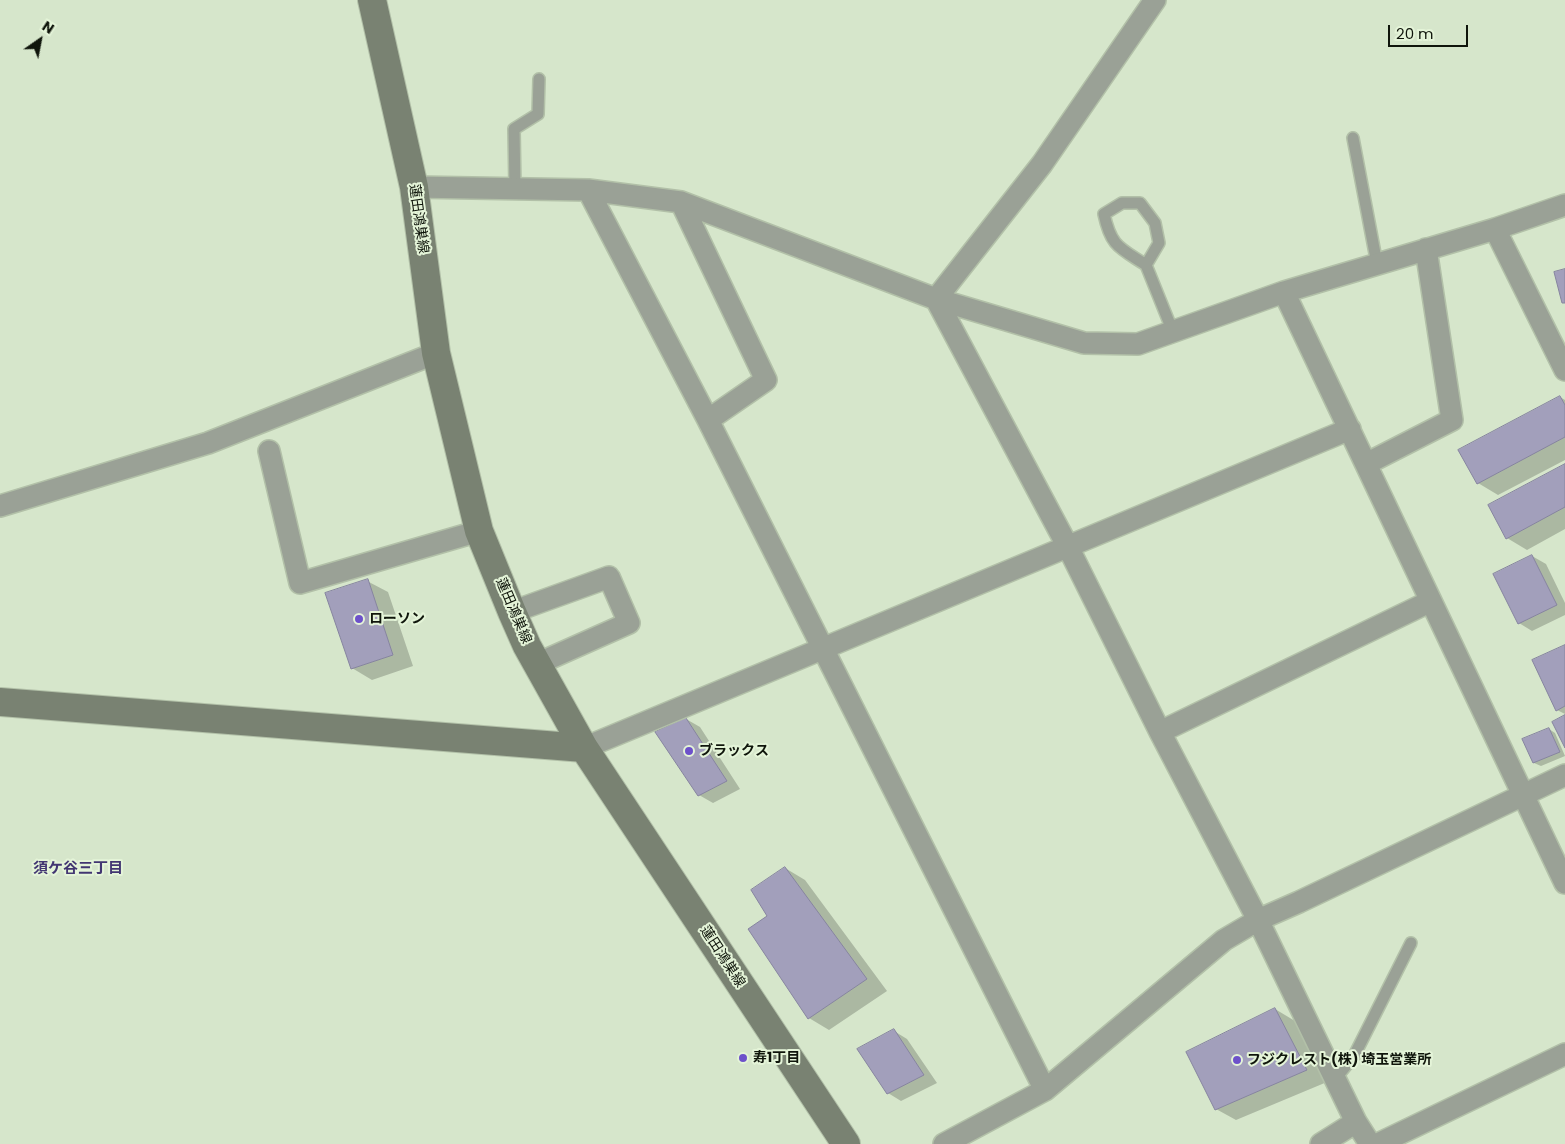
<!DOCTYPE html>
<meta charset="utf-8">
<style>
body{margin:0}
#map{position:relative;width:1565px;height:1144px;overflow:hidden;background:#d6e6cb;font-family:Poppins,sans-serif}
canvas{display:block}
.north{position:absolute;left:15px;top:15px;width:50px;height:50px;-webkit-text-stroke:4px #e4f4d8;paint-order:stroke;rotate:33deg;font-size:14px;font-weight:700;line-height:20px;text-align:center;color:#0f150b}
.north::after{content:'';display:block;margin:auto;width:18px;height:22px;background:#0f150b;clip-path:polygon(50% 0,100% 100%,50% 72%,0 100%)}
.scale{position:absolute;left:1388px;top:25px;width:80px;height:22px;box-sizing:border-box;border:2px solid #0f150b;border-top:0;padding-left:6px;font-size:15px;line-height:18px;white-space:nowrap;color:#0f150b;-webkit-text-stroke:4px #e4f4d8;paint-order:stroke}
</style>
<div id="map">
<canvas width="1565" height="1144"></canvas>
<div class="north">N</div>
<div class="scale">20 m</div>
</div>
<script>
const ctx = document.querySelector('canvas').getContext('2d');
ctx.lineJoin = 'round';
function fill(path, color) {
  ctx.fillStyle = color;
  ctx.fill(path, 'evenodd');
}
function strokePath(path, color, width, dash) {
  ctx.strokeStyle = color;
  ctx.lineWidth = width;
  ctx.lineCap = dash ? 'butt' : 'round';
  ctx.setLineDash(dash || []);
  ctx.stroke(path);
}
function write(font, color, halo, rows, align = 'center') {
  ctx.font = font + ' Poppins,"Noto Sans JP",sans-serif';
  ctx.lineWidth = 4;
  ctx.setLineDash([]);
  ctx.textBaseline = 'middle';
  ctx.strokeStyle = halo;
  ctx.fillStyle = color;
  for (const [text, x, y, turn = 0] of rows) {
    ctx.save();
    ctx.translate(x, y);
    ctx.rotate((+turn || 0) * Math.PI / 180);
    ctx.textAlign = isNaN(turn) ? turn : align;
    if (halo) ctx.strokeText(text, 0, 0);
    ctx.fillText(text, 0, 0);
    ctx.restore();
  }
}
const shadow = new Path2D(`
 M1560 397 1565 400V460L1498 495 1478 483Z
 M1565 465V529L1527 550 1507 538Z
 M1532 556 1546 564 1565 603V615L1532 631 1519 623Z
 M367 581 388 592 413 666 372 680 352 668Z
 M1565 646V714L1557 710Z
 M686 719 700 727 740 789 713 803 699 795Z
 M1549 729 1555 733 1565 756 1541 766 1534 763 1524 740Z
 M785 868 805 880 887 991 829 1030 809 1018 769 916Z
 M1275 1009 1295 1021 1327 1082 1236 1120 1216 1109Z
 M894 1031 907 1039 937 1083 901 1101 888 1093Z`);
const building = new Path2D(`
 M1565 269V303H1562L1554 272Z
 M1560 396 1565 405V437L1477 484 1458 450Z
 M1565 464V507L1506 539 1488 505Z
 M1532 555 1557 605 1518 624 1493 574Z
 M368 579 393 655 351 669 325 593Z
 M1565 645V706L1556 711 1532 660Z
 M1565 715V748L1552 722Z
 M686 718 727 781 698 796 655 732Z
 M1549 728 1560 752 1533 763 1522 739Z
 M785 867 867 979 808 1019 748 929 767 916 751 890Z
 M1275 1008 1307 1070 1215 1110 1186 1052Z
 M894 1029 924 1075 887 1094 857 1049Z`);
const lane = new Path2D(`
 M1353 138 1377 264
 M515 189 514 129 538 114 539 79
 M1146 265C1120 248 1111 247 1104 214L1122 203H1140L1155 223 1159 243 1146 265 1173 332
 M1335 1079 1354 1056 1411 943`);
const street = new Path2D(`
 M414 187 588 190 681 202 936 299 1084 343 1138 344 1284 292 1495 229 1565 205
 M588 190 708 420 1045 1090
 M681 202 766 380 708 420
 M1495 229 1565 370
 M1284 292 1565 883
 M936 299 1068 547 1160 732 1258 920 1356 1122 1370 1144
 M936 299 1042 164 1155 0
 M269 451 300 583 479 531
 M1366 464 1452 420 1426 249
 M0 506 208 443 436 353
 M512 612 609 577 629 623 537 664
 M1160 732 1431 601
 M584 748 1350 429
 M944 1144 1045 1090 1224 940 1258 920 1299 902 1565 775
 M1321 1144 1356 1122
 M1378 1144 1565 1054`);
const secondary = new Path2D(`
 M372 0 414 187 436 353 479 531 512 612 527 646 584 748 846 1144
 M0 702 584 748`);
const markers = [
 [359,619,5,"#6d51ca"],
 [689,751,5,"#6d51ca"],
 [743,1058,5,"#6d51ca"],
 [1237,1060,5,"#6d51ca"]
];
const streetNames = [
 ["蓮田鴻巣線",418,219,82],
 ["蓮田鴻巣線",513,611,67],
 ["蓮田鴻巣線",722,957,57]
];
const poiNames = [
 ["ローソン",369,619],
 ["ブラックス",699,751],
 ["寿1丁目",753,1058],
 ["フジクレスト(株) 埼玉営業所",1247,1060]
];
const neighbourhoodNames = [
 ["須ケ谷三丁目",78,869]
];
fill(shadow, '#0003');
fill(building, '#a29fbb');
strokePath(building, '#86849f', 1);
strokePath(lane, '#b2c0a8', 14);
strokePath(street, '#b2c0a8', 24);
strokePath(secondary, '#b2c0a8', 30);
strokePath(lane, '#9aa196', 11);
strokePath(street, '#9aa196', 21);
strokePath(secondary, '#798272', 28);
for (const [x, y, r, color] of markers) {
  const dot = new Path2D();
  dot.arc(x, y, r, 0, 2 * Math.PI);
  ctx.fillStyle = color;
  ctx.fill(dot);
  strokePath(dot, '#e4f4d8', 2);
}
write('14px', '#0f150b', '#e4f4d8', streetNames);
write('bold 14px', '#0f150b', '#e4f4d8', poiNames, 'left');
write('bold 15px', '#423672', '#e4f4d8', neighbourhoodNames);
</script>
